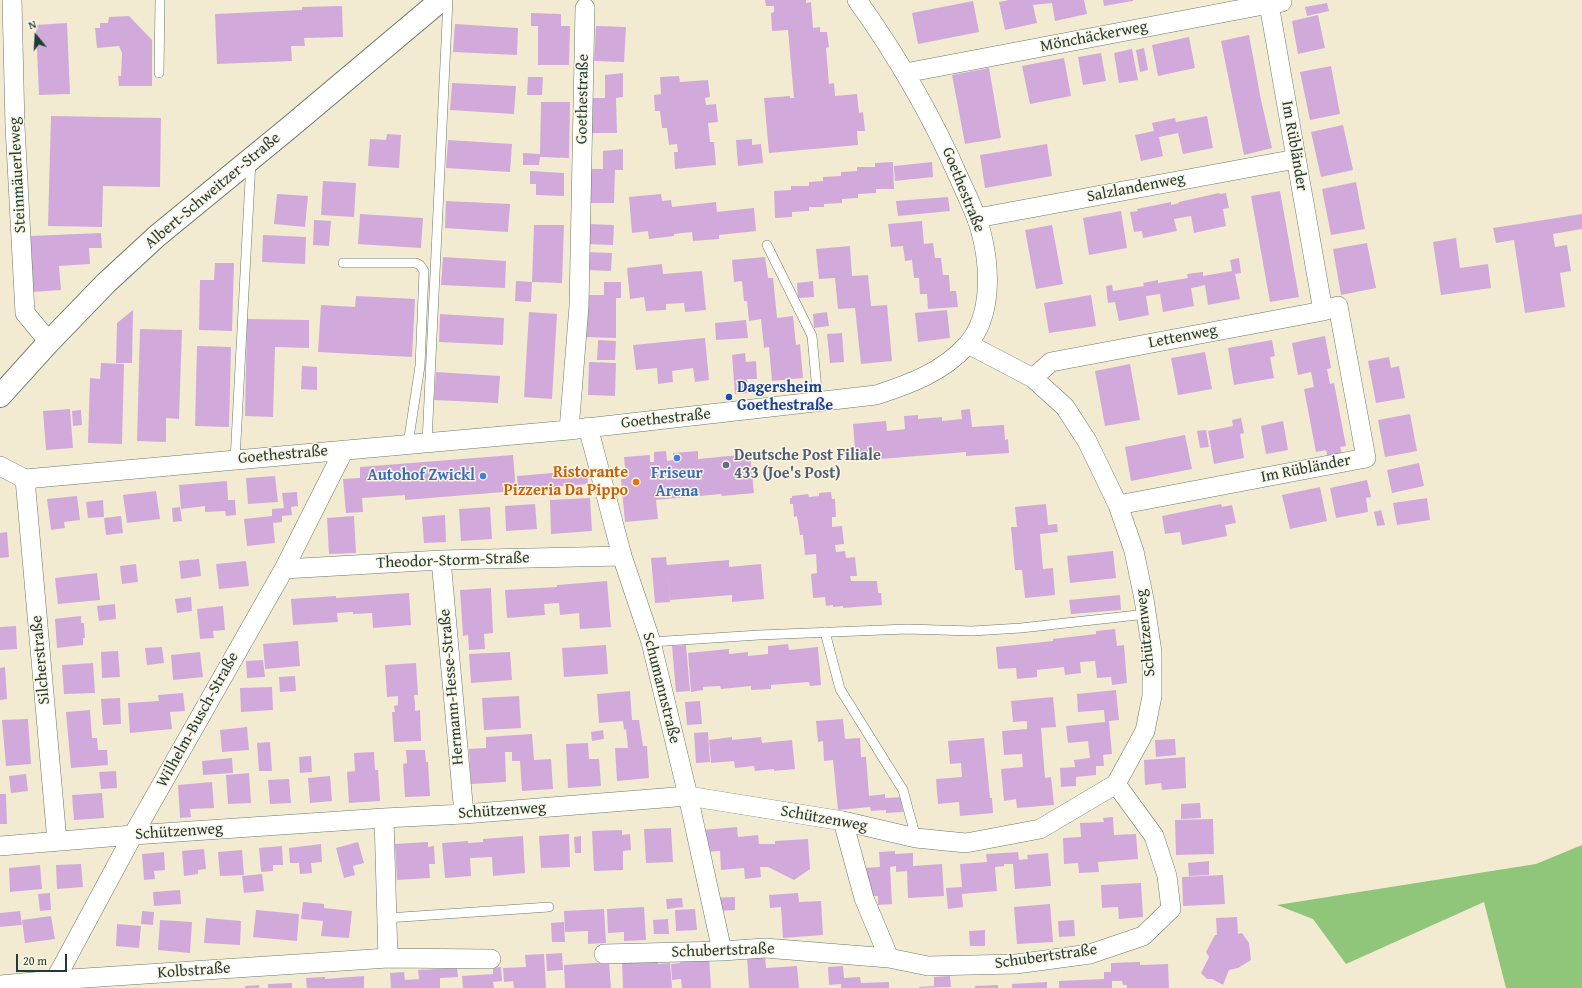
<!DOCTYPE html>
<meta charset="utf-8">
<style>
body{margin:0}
#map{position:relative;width:1582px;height:988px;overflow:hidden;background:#f3ebd1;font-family:"Gentium Book Plus",serif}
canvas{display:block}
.north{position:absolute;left:16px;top:16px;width:40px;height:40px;-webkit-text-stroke:3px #fcf5e5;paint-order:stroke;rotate:342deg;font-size:11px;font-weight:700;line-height:16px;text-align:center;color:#1f3d34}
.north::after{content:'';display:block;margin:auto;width:14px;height:18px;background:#1f3d34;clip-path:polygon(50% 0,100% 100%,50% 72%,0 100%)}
.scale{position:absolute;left:16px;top:954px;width:51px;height:18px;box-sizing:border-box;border:2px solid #1f3d34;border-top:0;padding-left:5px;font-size:12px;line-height:14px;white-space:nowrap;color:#1f3d34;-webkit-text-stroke:3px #fcf5e5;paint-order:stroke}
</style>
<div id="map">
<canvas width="1582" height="988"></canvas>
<div class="north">N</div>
<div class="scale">20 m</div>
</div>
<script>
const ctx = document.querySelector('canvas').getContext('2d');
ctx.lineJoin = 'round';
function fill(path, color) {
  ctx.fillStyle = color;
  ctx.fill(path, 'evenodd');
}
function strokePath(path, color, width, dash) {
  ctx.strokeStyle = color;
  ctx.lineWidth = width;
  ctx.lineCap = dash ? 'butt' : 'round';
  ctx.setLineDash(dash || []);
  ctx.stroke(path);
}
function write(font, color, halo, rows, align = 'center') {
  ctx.font = font + ' "Gentium Book Plus",serif';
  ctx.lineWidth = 3;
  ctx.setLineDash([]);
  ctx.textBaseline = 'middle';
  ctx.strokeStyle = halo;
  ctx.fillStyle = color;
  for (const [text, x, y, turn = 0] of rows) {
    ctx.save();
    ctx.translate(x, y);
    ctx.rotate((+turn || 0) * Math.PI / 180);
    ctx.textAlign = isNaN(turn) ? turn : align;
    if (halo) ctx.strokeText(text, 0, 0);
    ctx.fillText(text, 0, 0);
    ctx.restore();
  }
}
const green = new Path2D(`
 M1582 845V988H1506L1484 902 1346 964 1313 919 1277 905 1536 864Z`);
const building = new Path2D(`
 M765 0H806V3L811 2 813 28 820 27V32H827L829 47 826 48 829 84 834 83 835 96 857 94 859 113 863 112 865 131H857L858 145 769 153 764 98 790 96V98H794L788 30 772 31 771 13 774 12V6H766Z
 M1009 0H1084L1087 14 1055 21 1052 3 1033 5 1037 23 1005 30 999 2Z
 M1103 0H1133V1L1104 6Z
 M973 1 979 32 918 44 912 13Z
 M1327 3 1329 11 1307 16 1305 7Z
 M342 6 343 37 304 38 305 46H291L292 61 217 64 215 14 302 10V7Z
 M531 13 561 14V26H570L569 65H538V26H531Z
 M1318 15 1325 48 1298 54 1292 21Z
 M129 16 152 40V86H119L118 76H121L122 53 119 46 97 48 95 28H100V23H108L109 17Z
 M67 23 70 94 39 95 36 25Z
 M455 24 518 28 517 55 453 52Z
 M596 26 626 27 624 62 594 61Z
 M1249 35 1261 100 1272 148 1244 155 1221 41Z
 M1189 37 1195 68 1158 76 1152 45Z
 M1144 48 1148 70 1140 72 1136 50Z
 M1132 49 1138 80 1119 83 1114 53Z
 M1101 53 1106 81 1083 85 1078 57Z
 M1064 58 1071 96 1030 104 1022 66Z
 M1331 66 1340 114 1310 120 1300 72Z
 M989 68 1001 138 965 144 952 75Z
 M623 73V97L616 98 617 133H591V98H605V75Z
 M679 76 680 82 708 80 710 97 705 98 706 105 716 104 718 122 708 123 710 142H714L716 165 675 169 674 152H678L677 144 669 145 667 128H662L660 111H655L654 95 661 94 660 77Z
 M528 77H543L542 95H527Z
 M452 83 516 86 514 114 450 110Z
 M541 102H570L569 158 540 157 539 165H523V153L540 154Z
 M51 116 161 118 160 187 103 186 102 227 48 226Z
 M1207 116 1213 148 1183 154 1178 133 1159 137 1163 156 1141 161 1135 135 1154 131 1152 123 1175 118 1176 122Z
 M1343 125 1353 170 1321 177 1311 132Z
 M387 134 401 135 399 168 368 166 370 139 386 140Z
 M752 139V145L761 144 763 163 738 166 736 140Z
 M448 140 512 144 510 172 446 168Z
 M1047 144 1052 176 985 188 980 155Z
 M623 149V170H615L614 203H587L588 169H603V151Z
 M893 162 894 189H876V193L858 194V198L842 199V203L824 204V207H809V211L792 212V217L775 218 774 191 791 190V186H809V182L823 181V177L841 176V172L857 171V167H875V163Z
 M932 162 933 177 895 181 894 166Z
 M530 171 564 173V196L536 195V184H530Z
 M323 181 356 183 354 217 321 215Z
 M1356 182 1365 229 1331 235 1322 189Z
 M1280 191 1299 297 1270 302 1251 196Z
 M1219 193 1220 194 1226 193 1229 208 1223 209 1226 226 1194 233 1191 216 1174 219 1177 231 1143 238 1142 231 1134 232 1130 212 1138 211 1137 209 1171 202V205L1179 203V202Z
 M277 194 308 196 305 227 274 224Z
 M661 194 662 201 671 200 672 207 716 202 717 212 754 208 756 231 719 235V239L693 241 692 232 674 234V236L649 239 648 231 632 233 629 197Z
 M948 197 950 211 898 216 896 201Z
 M446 201 510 204 508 232 445 228Z
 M1121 211 1127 248 1089 255 1083 218Z
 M360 214 423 218 421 248 358 244Z
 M1582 214V229L1553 234 1555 247 1567 245 1571 271 1560 273 1565 307 1525 313 1514 240 1496 243 1493 228Z
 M314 220 331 221 329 246 313 245Z
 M922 221 924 244 933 243 935 258H941L943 275H949L950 291H956L958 307 928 309 927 294H920L919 278H914L912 260 905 261 903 246 891 247 888 224Z
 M587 224 614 225 613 245 586 244Z
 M534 225H564L562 283 532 282 531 302 515 301 516 281 532 282Z
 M1052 225 1063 284 1036 289 1025 230Z
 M101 233 102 248H89L90 264 59 266 61 290 33 292 30 236Z
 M263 235 306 237 305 264 262 262Z
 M1456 238 1460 268 1488 264 1491 288 1441 295 1433 242Z
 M1367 243 1376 288 1341 295 1333 249Z
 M850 246 852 276 868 275 871 306 887 305 892 361 861 364 855 308 838 309 835 278 819 279 816 249Z
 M586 252 612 253 611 271 585 270Z
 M443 257 506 261 505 288 441 285Z
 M765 257 768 278H773L777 318 793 316 796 345 800 344 803 378 772 381 769 347 764 348 761 319 749 321 747 301H744L742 281 734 282 732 260Z
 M1239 258 1241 273 1235 274 1240 299 1208 305 1205 285 1197 287 1191 288 1194 306 1163 312 1160 294 1146 296 1149 315 1119 321 1115 302 1108 303 1106 286 1112 285 1113 291 1144 286 1143 283 1158 280V283L1188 278 1187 274 1203 272V276L1232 271 1230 260Z
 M215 263H234L232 331 199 330 200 280H214Z
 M662 264 663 274 702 271 706 310 685 312 684 303 666 304V310L646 311 644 297 630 299 627 268Z
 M813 281 814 297 798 298 797 283Z
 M604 282H621V298H616V338L586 337 587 295H604Z
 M1091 295 1096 326 1049 333 1044 303Z
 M356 296 415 299 412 357 318 352 321 305 355 307Z
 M133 310 132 363H116L117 323Z
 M947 310 950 338 918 342 915 313Z
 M529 312 557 314 552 399 524 397Z
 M827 312 829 326 814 328 813 314Z
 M440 314 504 318 503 345 439 342Z
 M247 319 309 320V348L275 347 273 417 245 416Z
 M746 320 748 338 716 340 715 323Z
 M140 329 182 330 179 419 166 418V442L137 441Z
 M842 333 844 362 830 363 827 334Z
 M1325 336 1331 368 1327 369 1330 384 1334 383 1346 446 1340 447 1342 455 1328 458 1326 450 1316 452 1304 389 1314 387 1311 372 1298 375 1292 343Z
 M705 338 709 380 695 382 693 368 672 371 673 382 658 384 657 368 636 370 633 345Z
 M598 340 616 341 615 360H597Z
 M1272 340 1275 356 1270 357 1274 378 1234 385 1228 348Z
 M197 346 231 347 229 427 195 426Z
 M1205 352 1212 389 1178 395 1171 358Z
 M745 353 746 362 756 361 757 379H747L748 393 735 394 732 355Z
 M1389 357 1391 368 1399 366 1405 398 1376 403 1368 361Z
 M589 362 616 363 615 396 588 395Z
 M101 363 124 364 122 444 88 443 90 378 100 379Z
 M1130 364 1140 420 1105 426 1095 371Z
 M302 366 317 367V390L301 389Z
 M436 372 500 376 498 403 434 400Z
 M70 409 73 448 46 450 43 411Z
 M970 409 972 427 1004 425 1005 440 1008 439 1009 453 966 456V452L856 461 853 424 886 421 887 431 905 429 904 416 918 415V419L942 417V421L962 419 961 410Z
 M81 410 82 425 73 426 72 411Z
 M1410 414 1417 451 1385 457 1378 420Z
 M1241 418 1244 433 1240 434 1244 458 1214 464 1208 431 1233 426 1232 420Z
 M1283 421 1288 450 1266 454 1261 426Z
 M1206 430 1209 447 1200 448 1197 431Z
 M1185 435 1192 469 1131 481 1125 447Z
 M666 451 667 461 673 460V453L698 451V459L750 454 754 493 722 496 721 494 656 500 658 519 625 522 621 479H626L624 457 650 455V462H654V452Z
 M513 455 516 491 405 500V495L362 498 363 512 346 513 343 479 360 478V467Z
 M1419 463 1424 486 1392 493 1387 470Z
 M587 470 588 484 518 490 517 476Z
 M275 476 278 502 248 504 246 478Z
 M1367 480 1371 497 1366 498 1368 512 1336 518 1330 488Z
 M227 481 228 500H235L236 515 226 516 225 511 205 512V506L181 509 179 485Z
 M1320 487 1327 521 1290 529 1282 495Z
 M156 491 160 519 127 523 123 495Z
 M297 492 298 506 291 507 292 515 282 516V522L273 523 275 543 247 546 244 519 272 516V509L284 508 282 493Z
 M831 492 832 499H835L836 517H832V527L842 526 844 544 835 545 836 552 845 551 846 558 855 557 857 576H850L851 581H877L878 593H881L882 605 843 608V606L833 607V605L826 606 825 597 813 598 811 574 817 573 816 554 805 555 803 535H800L797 516 794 517 793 504H790V498H792V496L808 494 809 497 819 496V493Z
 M77 496 80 520 64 522 65 528 51 530 47 499Z
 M590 498 592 531 551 534 550 500Z
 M1427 498 1430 520 1397 525 1393 503Z
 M103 500 104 517 88 518 86 502Z
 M535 504 537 529 506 531 505 506Z
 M1046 504 1048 525 1057 524 1058 532 1040 534 1043 569 1053 568 1055 595 1025 598 1022 570H1015L1011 527H1017L1015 507Z
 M1221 504 1222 507 1232 505 1236 523 1225 525 1227 536 1182 545 1180 532 1165 534 1162 516Z
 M180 507 182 521 173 522 172 508Z
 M490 507 492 539 461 541 459 509Z
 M1381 510 1385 525 1377 526 1374 512Z
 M445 515 446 542 424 543 422 517Z
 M121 516 123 533 106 535 104 518Z
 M354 516 356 553 329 554 327 518Z
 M7 532 9 557 0 558V533Z
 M1113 551 1116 578 1070 583 1067 556Z
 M666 557 667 565 729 560V567L761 564 764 599 732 602V595L670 600 668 573 670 602 655 603 651 558Z
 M199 559 201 576 181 579 179 561Z
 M246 561 249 586 219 589 216 564Z
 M136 564 138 582 122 584 120 566Z
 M97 573 100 600 58 604 55 578Z
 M607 581 611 627 580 629 579 613 560 615 559 603 544 604 545 615 507 618 505 590 557 587V585Z
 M491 588 493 633 484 634 485 649 469 650 468 635 463 636 460 590Z
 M409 593 411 625 373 628 372 613 353 614V612L337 613 338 622 293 625 291 599 336 596V598Z
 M1120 595 1121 610 1071 614 1069 600Z
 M191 597 192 611 177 613 175 599Z
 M115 604 116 619 99 621 97 606Z
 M223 606 225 630 213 631 214 638 200 639 197 609Z
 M81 616V623H84L85 638H83V645L57 648 55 619Z
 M16 626 17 649 0 650V627Z
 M1115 629 1117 646 1124 645 1127 683 1112 685 1111 677 1097 678 1095 661 1080 662 1081 673 1065 675 1064 667 1037 670V677L1017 679 1016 668 998 669 996 647 1053 641V639L1096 634V631Z
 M298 641 300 666 265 669 263 644Z
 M788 644 789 650 818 647 821 685 810 686 809 682 771 685V689L751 690V686L721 689 720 686 703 687V690L691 692 688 653 729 649V654L748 652V656L768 654V646Z
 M606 645 608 674 564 677 562 648Z
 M686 645 690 691 676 692 672 646Z
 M162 647 164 663 147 665 145 648Z
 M118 651 120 677 102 678 101 652Z
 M200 652 203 677 173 680 171 655Z
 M510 652 512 680 471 683 469 654Z
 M263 660 265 677 247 678 246 661Z
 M93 663 95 693 64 694 62 665Z
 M416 663 418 695H414L415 704V711L420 710 421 741 394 742 392 712H395L394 706 398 705V696L387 697 385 665Z
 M5 667 7 699 0 700V668Z
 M295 676 296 691 280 692 279 677Z
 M272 687 273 710 241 712 240 688Z
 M1116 690 1119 720 1109 721 1112 754 1103 755 1104 766H1096V775L1076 777V786L1061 787 1060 768 1075 767 1074 760 1090 758 1088 741 1068 743 1066 726 1105 722 1104 710 1078 712 1077 694Z
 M630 691 632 720H639L643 746H647L649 778 617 781 615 748H628L626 729 624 730 623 721 599 723 597 694Z
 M183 693 185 711 170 712 172 729 130 733 128 703 159 701 158 695Z
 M519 696 521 728 484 730 482 698Z
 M1053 697 1056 727 1041 728 1045 778 1051 777 1054 805 1017 808 1016 799 1004 801 1001 769 1023 767 1022 754 1004 755 1002 731 1027 729V721L1013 722 1011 701Z
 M120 698 121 724 103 725 101 699Z
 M700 701 702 724 687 725 685 702Z
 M90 710 92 738H97L98 750H107L108 765 71 768 66 712Z
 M28 719 31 764 6 766 2 720Z
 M843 719 845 739 860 738 861 757H866L869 796 885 794V798L901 797 903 812 886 813V810L871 811 870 807 838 810 833 760 824 761 823 741 818 742 816 721Z
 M247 727 249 750 222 752 220 730Z
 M603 730 604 739 592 741 591 732Z
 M708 732 710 762 696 763 694 733Z
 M532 734 534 760 551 759 553 789 522 791 520 761H512V752H505L506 782 471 784 469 749 486 748V737Z
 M732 737V740L761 737 762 743 792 740 795 769 774 771V769L755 771 754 766 735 768 734 761 711 763 709 740Z
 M984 738 990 798H992L993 813 960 816 959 802 938 804 936 779 962 777 961 763 950 764 948 741Z
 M1175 739 1176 755 1156 757 1155 740Z
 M270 742 272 771H259L257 743Z
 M588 743 589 759H599L601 786 568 788 566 744Z
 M406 750H425L426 762H428L430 796 405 797 403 764 407 763Z
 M374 752 375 770H378L380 801 349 803 347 772 355 771 354 753Z
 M311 756 312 772 300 773 299 757Z
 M1185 757 1186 788 1162 790 1161 783 1145 785 1144 760Z
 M232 758 233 773 203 775 202 761Z
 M116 771 117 788 101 789 99 772Z
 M249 773 251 803 228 804 226 775Z
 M26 774 28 791 11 793 9 776Z
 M330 776 332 801 310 803 308 778Z
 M289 779 291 803 270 804 268 780Z
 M212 782 214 808 190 809 191 817 180 818 178 785Z
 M102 793 104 818 74 820 72 795Z
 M0 794H6L7 824H0Z
 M1200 803 1201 818 1181 819V804Z
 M1113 817 1114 835 1136 834 1138 859 1098 862 1099 872 1079 873 1078 863 1064 864 1063 838 1081 837 1080 823 1104 822 1103 818Z
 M1213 819 1214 854 1176 855 1175 820Z
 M737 827 738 837 758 835 759 844H775V841L808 839 810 869 794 880 768 867H760L761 877 745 879 744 868 721 870 720 851 704 852 702 830Z
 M671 828 673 862 646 863 644 829Z
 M622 830V835L630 834 631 850 623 851V870L594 871 592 831Z
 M569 834 570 867 541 868 539 836Z
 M523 836 525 873 493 876 492 857 470 858 471 876 445 878 442 843 468 841V843L483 842V839Z
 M581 836V853H575L574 837Z
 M358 842 364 863 353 866 355 875 344 878 336 848Z
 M428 842V847L434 846 435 864H429L430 878 397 880 395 844Z
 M321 844 322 862 311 863 312 873 300 874 299 863H290L289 848Z
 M282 846 283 865H273V871L261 872 259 848Z
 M204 849 206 869 198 870V874L184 876 182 851Z
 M242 850 244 875 220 876 218 852Z
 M895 851V854L913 853V866L942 864 944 896 908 898 907 871 896 872V866L890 867 892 904 878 905V896H865L863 868 880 867 879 852Z
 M164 852 165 870 154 871 155 879 144 880 142 854Z
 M1018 852 1019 860 1028 859 1027 855 1048 853 1051 886 1015 889 1013 864H1004V866L995 867 997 891 962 894 963 907 948 909 946 888 962 887 960 864 987 862 986 854Z
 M1209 861V875L1189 876 1188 863Z
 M81 864 83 887 57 889 56 865Z
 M40 865 42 889 10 892 9 868Z
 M262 874 264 891 244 893 242 876Z
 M1223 875 1225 904 1183 906 1182 877Z
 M1141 883 1143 917 1119 919 1118 907 1102 908 1101 885Z
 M180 890 181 904 154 906 153 892Z
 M50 893 51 910 40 911 38 894Z
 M798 893 799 902 821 901 823 935 783 938 781 907 770 908 769 895Z
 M735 897V910L716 911 712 898Z
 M682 898 683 907 667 909 666 899Z
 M303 902 324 904V908L352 911 349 938 321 936 323 921 301 919Z
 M1050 904 1053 942 1017 944 1014 907Z
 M644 907 646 940 624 941V932L608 933 607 909Z
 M604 909 606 943 588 944V931L565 932 564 911Z
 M695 909 697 930 676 931 675 910Z
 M256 910 299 914 297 941 253 937Z
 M20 911 22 925 0 927V913Z
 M142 911 154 912 153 925 141 924Z
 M51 916 55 939 25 943 22 920Z
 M1237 917 1238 934 1242 933 1249 943 1251 960 1238 968 1229 970 1223 985 1212 979H1207L1201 973 1209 957 1206 952 1215 935H1217L1216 918Z
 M206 918 241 921 240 945 204 943Z
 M668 919 669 934H654L653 920Z
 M160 920 192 922 190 953 158 950Z
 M1074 920 1075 936 1059 937 1058 921Z
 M564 922 565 942H552L551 923Z
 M117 924 141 926 139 948 116 946Z
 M985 930V946H970L969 931Z
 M562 953 563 970 547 971 546 954Z
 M544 954 546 988H514L513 981 504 982 503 968 526 967 525 955Z
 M765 955 766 968 797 966 799 988H749L747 956Z
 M709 956 711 988H682L681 979 672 980 671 964 680 963V958Z
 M657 959 658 964 670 963 672 988H623L622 961Z
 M609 962 611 988H565L564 965Z
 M1140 962V965L1168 964 1169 988H1127V985H1123L1122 981H1112V988H1059V981L1104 979V972H1111V963Z
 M843 966 844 978 860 977 861 983 889 982V988H841V984L829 985 828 967Z
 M501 967 502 981 493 982 494 988H463L462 976 493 974V968Z
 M457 968 458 977 440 978V988H391L390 973 404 972 405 980 419 979 418 970Z
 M364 976V988H307L306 978 325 977V979Z
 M950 976 951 987 919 988V987L934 986V977Z
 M1047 982V988H1012V984Z
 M292 983V988H268V984Z
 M259 985V988H245V986Z
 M998 985V988H975V986Z`);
const service = new Path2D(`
 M159 73 160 0
 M767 245 812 336 818 401
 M343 263H416L420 265 424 271 420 366 408 444
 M427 442 448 0
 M235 460 251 161
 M825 632 840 689 903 790 916 838
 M651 642 759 635 907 629 972 631 1021 628 1147 614
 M387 918 549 907`);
const minor = new Path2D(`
 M12 0 15 126 25 313 49 342
 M1269 4 1323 311
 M905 73 1269 4 1282 2V0
 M977 218 1296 159
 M1033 378 1051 362 1323 311 1338 306 1366 458 1118 505
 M588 427 622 556 651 642 688 796 722 951
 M569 430 579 306 585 8
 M0 466 25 479 569 430 876 395C910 384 943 372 967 345 993 316 990 266 981 232 976 213 967 196 959 178 932 116 897 56 857 0
 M25 479 57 841
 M441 560 464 814
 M284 569 441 560 622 556
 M384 818 388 958
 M843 821 864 898 889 958 928 966 1016 964 1090 954 1143 936 1171 909 1167 876 1154 836 1116 784
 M0 846 133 835 384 818 464 814 688 796 843 821 916 838 966 843 1040 829 1116 784 1145 731 1152 696V652L1144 599 1134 551 1118 505 1087 441 1065 407 1033 378 968 344
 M604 954 722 951 765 948 889 958
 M0 985 55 980 388 958 491 959
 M48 988 55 980 133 835 284 569 344 450`);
const tertiary = new Path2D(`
 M0 396 49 342 106 283 157 236 290 127 441 0`);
const markers = [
 [729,397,4,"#1a4fb4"],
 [677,458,4,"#3f7fe0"],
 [726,465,4,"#5c6f8a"],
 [483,476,4,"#3f7fe0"],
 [636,482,4,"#e8710a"]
];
const streetNames = [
 ["Mönchäckerweg",1094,37,-11],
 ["Goethestraße",583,99,-89],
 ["Im Rübländer",1294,146,80],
 ["Steinmäuerleweg",18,175,-93],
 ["Salzlandenweg",1136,188,-11],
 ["Goethestraße",963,190,68],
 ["Albert-Schweitzer-Straße",213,191,-40],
 ["Lettenweg",1183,337,-11],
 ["Goethestraße",666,419,-6],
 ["Goethestraße",283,455,-5],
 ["Im Rübländer",1306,469,-11],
 ["Theodor-Storm-Straße",453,561,-2],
 ["Schützenweg",1146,633,-96],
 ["Silcherstraße",41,660,-95],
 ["Hermann-Hesse-Straße",452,687,-95],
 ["Schumannstraße",661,688,76],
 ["Wilhelm-Busch-Straße",198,720,-61],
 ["Schützenweg",502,811,-4],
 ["Schützenweg",824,819,10],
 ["Schützenweg",179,832,-4],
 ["Schubertstraße",723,951,-2],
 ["Schubertstraße",1046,957,-8],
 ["Kolbstraße",194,971,-4]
];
const transitNames = [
 ["Dagersheim",737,388],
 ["Goethestraße",737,406]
];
const serviceNames = [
 ["Deutsche Post Filiale",734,456],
 ["433 (Joe's Post)",734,474]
];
const foodNames = [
 ["Ristorante",628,473],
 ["Pizzeria Da Pippo",628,491]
];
const shopNames = [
 ["Friseur",677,474],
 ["Arena",677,492],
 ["Autohof Zwickl",475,476,"right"]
];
fill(green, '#8fc679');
fill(building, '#d1aadb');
strokePath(service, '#697a6b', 10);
strokePath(minor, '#697a6b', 20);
strokePath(tertiary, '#697a6b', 24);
strokePath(service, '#fff', 9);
strokePath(minor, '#fff', 19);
strokePath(tertiary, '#fff', 22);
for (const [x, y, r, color] of markers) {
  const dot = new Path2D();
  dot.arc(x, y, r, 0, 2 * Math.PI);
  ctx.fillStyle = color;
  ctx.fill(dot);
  strokePath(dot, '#fcf5e5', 1.5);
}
write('16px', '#1f3d34', '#fcf5e5', streetNames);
write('bold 16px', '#164399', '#fcf5e5', transitNames, 'left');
write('bold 16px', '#4e5e75', '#fcf5e5', serviceNames, 'left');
write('bold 16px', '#c56008', '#fcf5e5', foodNames, 'right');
write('bold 16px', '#366cbe', '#fcf5e5', shopNames);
</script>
